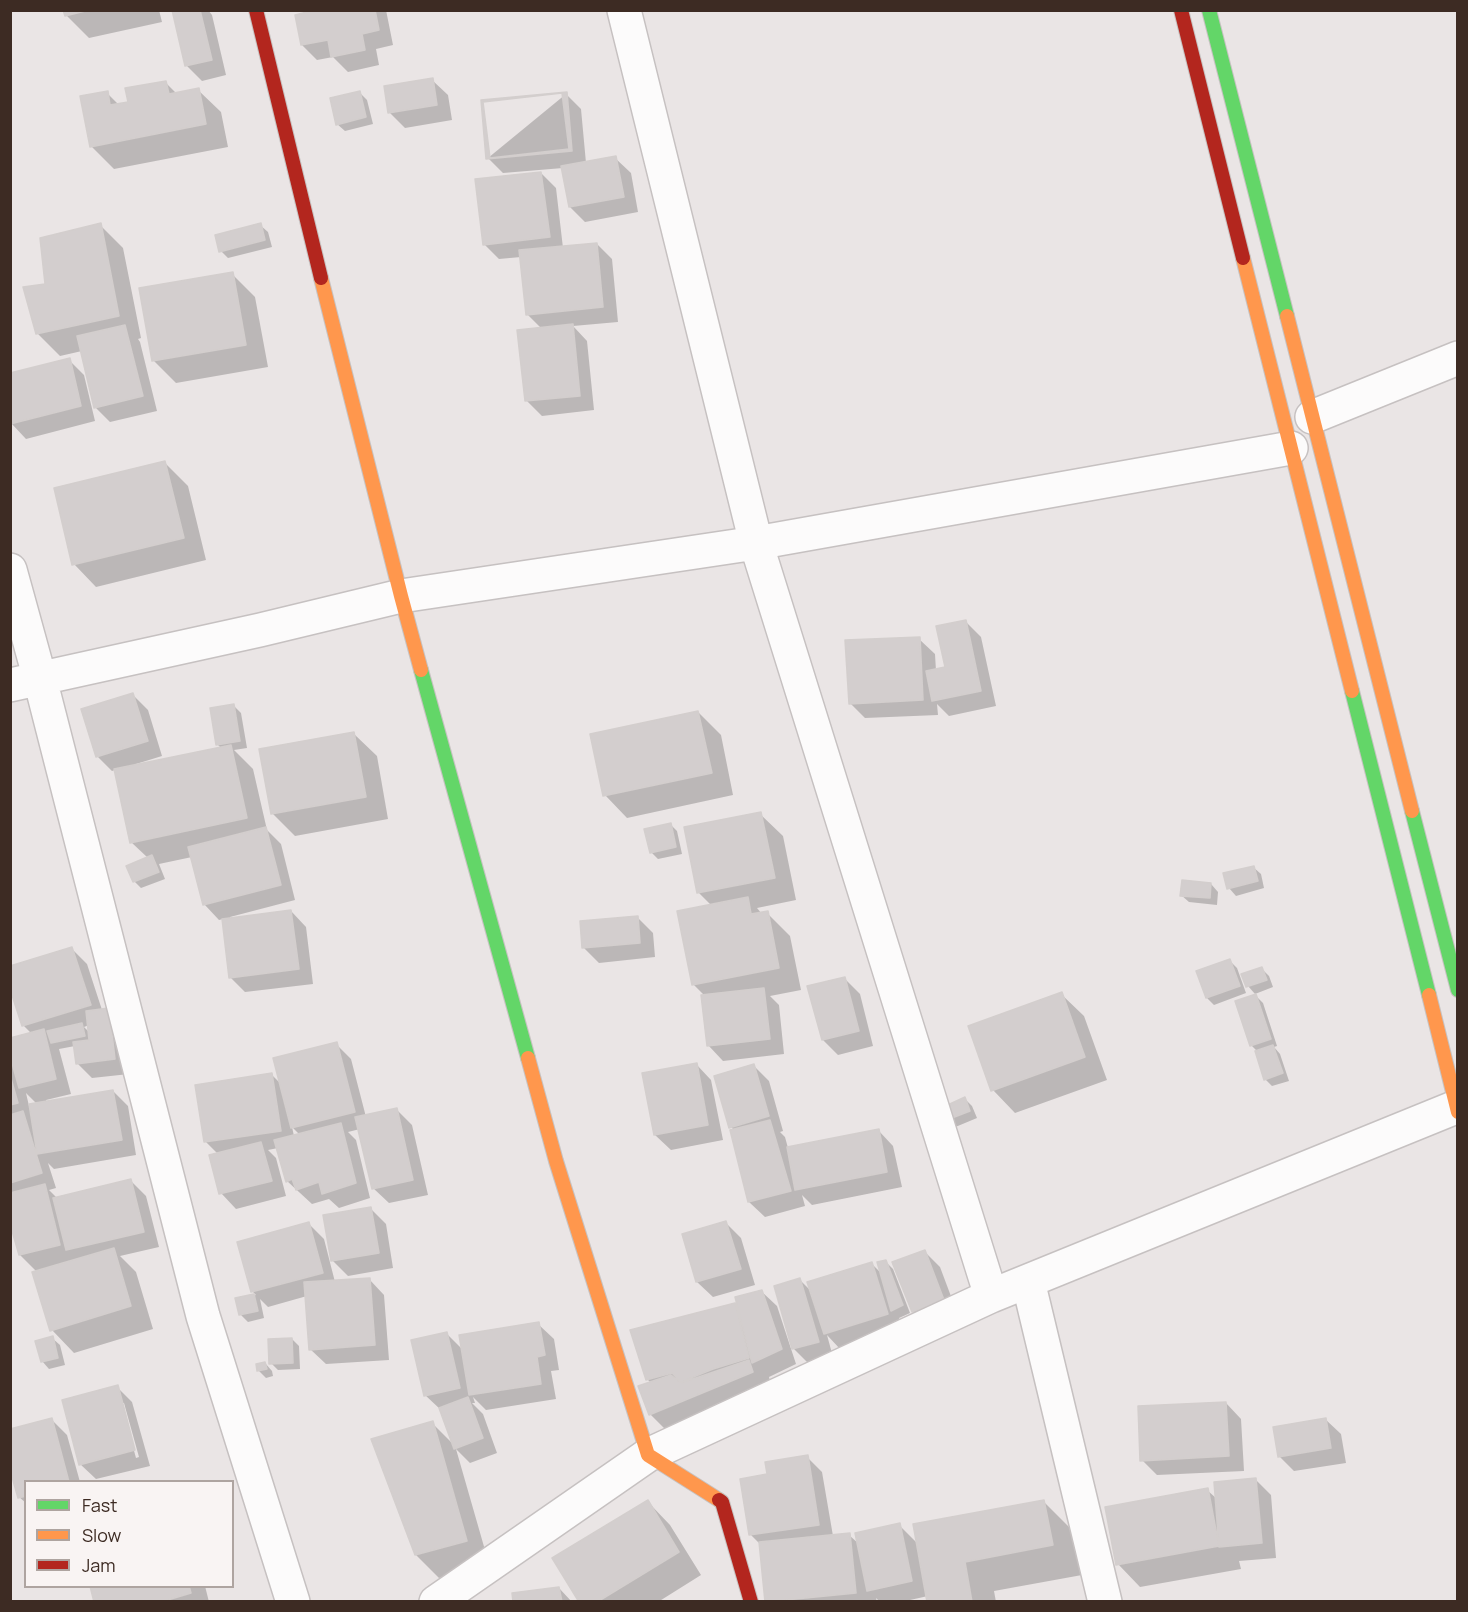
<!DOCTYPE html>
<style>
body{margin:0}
#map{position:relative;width:1468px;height:1612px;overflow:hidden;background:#eae5e5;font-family:Manrope,sans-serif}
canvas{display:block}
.frame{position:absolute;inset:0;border:12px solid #3d2b23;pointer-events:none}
.legend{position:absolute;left:24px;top:1480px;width:210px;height:108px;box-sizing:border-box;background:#f9f4f3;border:2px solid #aea4a0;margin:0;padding:8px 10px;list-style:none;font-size:18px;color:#3d2b23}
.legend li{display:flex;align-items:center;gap:12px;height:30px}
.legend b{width:30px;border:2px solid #aea4a0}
</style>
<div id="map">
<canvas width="1468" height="1612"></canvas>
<div class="frame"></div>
<ul class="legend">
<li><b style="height:8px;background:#63d668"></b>Fast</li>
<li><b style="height:8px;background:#ff974d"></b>Slow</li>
<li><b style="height:8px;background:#b3261e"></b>Jam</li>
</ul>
</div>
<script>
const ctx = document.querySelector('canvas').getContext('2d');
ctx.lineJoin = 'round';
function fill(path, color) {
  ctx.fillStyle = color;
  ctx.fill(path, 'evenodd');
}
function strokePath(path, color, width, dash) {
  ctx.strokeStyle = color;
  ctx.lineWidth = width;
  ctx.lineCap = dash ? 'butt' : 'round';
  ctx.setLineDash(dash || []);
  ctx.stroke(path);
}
const shadow = new Path2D(`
 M65 10H159L162 22 89 38 66 15Z
 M174 10H208L212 15 226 75 202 81 186 65Z
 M308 10H386L393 45 376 49 379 65 348 72 333 57 317 60 302 45 309 14Z
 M432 80 448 95 452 120 405 128 389 112Z
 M165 82 177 94 198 90 221 112 228 147 114 169 91 146 107 93 119 105 129 103Z
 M359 92 367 100 373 124 345 131 337 124Z
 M566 94 581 109 586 163 615 158 631 173 638 212 585 222 570 207 563 168 503 173 488 158Z
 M541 173 556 188 563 248 597 244 612 259 618 322 573 326 587 341 594 410 542 416 527 401 542 329 527 314 521 257 499 259 484 244Z
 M100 225 123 248 141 338 138 339 140 342 157 411 110 422 95 407 82 351 60 356 37 333 47 285Z
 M260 225 268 232 272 247 228 258 221 251Z
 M232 274 255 297 268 367 176 383 153 360Z
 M69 360 84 375 95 421 26 439 11 423Z
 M165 463 188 486 206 560 96 587 74 564Z
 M965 621 981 637 996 706 949 716 937 704 938 715 865 718 850 703 919 639 935 654 936 671 947 668Z
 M133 695 148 710 162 756 136 764 137 766 221 748 217 744 234 706 241 713 247 748 234 750 253 769 267 830 281 844 295 900 230 917V919L291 911 306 927 313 984 245 992 230 977 223 919 219 920 204 904 192 857 159 864 165 879 141 888 134 881 148 858 131 842 115 770 112 771 97 756Z
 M698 712 721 735 733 795 627 818 605 795Z
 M354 734 377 756 388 819 295 836 272 813Z
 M760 814 783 836 796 900 757 908 762 914 767 913 790 936 801 990 770 996 779 1005 784 1054 723 1061 708 1045 705 996 693 984 712 906 699 893 686 828Z
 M670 824 677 831 682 854 658 859 651 852Z
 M1253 867 1261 874 1264 888 1236 896 1229 888Z
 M1211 884 1218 892 1217 905 1189 902 1181 895Z
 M637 917 653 933 655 957 599 963 584 948Z
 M72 949 87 964 102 1010H108L129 1074 92 1078 77 1063 75 1046 59 1049 71 1094 46 1100 47 1103 113 1091 128 1106 136 1155 54 1169 48 1163 56 1188 49 1190 57 1198 131 1181 146 1196 159 1247 120 1256 136 1272 153 1329 74 1353 52 1330 37 1272 20 1255 10 1193V1052L32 1034 23 1025ZM89 1025 90 1033 84 1027ZM26 1093 37 1104 29 1106Z
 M1230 961 1237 968 1246 993 1214 1005 1207 998 1198 972Z
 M1262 969 1269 976 1273 987 1255 994 1248 986Z
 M844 978 860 994 873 1046 838 1055 823 1040Z
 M1061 994 1084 1016 1107 1080 1015 1113 993 1090Z
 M1256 996 1263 1003 1277 1046 1274 1047 1280 1054 1289 1081 1272 1086 1265 1079 1257 1051 1251 1045Z
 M336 1044 351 1059 366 1117 397 1110 412 1125 428 1195 389 1203 373 1188 360 1129 348 1132 356 1140 370 1198 339 1208 329 1199 312 1204 287 1181 278 1148 268 1150 276 1158 286 1196 236 1209 221 1193 218 1154 205 1141 271 1074 281 1084ZM292 1127 300 1135 294 1136Z
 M696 1064 711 1080 723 1140 671 1150 655 1135Z
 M754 1066 769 1081 783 1131 780 1132 785 1137 788 1148 878 1130 893 1146 902 1187 812 1205 802 1195 805 1206 765 1217 749 1202 735 1131 731 1127Z
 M965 1099 972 1106 977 1118 953 1128 946 1121Z
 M370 1208 386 1224 393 1268 348 1276 332 1260Z
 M726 1223 741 1238 755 1285 713 1297 697 1282Z
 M309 1224 324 1239 335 1282 369 1279 384 1295 389 1360 326 1364 310 1349 307 1296 268 1307 260 1299 264 1318 248 1322 241 1315 237 1299 256 1295 253 1292 239 1243Z
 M925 1252 940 1267 958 1315 928 1327 913 1312Z
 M886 1262 893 1269 910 1313 899 1318 903 1329 840 1349 827 1335 833 1357 809 1364 793 1348 800 1280 812 1292 871 1263 882 1274Z
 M761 1291 777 1306 796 1364 769 1377 770 1381 665 1429 650 1414 651 1383 647 1379 734 1305 740 1310Z
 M538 1324 554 1339 559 1370 551 1371 556 1399 486 1410 473 1397 475 1403H472L483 1414 497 1453 470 1463 456 1449 489 1564 439 1578 416 1555 373 1440 432 1423 454 1445 441 1410 425 1395 447 1334 463 1350Z
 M52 1338 60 1345 65 1365 49 1369 42 1361Z
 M292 1339 299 1346 300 1369 278 1370 271 1363Z
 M265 1363 272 1371 273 1376 266 1378 258 1370Z
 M117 1387 132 1402 150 1466 96 1479 80 1464ZM121 1403H124L139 1457 136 1458Z
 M1226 1403 1241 1419 1244 1471 1157 1475 1142 1460Z
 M1325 1419 1341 1434 1346 1463 1294 1471 1279 1456Z
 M52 1420 67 1435 80 1482H26V1503L19 1497 10 1464V1431Z
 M807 1457 822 1472 833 1536 849 1535 859 1544 899 1525 918 1544 1043 1501 1073 1531 1082 1575 994 1591 996 1602H929L928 1596 901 1602H880L876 1598 877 1602H767L761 1545 751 1535 768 1476Z
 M1256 1480 1271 1495 1276 1558 1239 1561 1241 1569 1140 1587 1118 1564 1207 1490 1217 1499Z
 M648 1502 670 1525 701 1575 658 1602H581Z
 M92 1586H205L209 1602H96Z
 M559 1588 572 1602H515Z`);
const building = new Path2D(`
 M63 10H89L65 16Z
 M172 10H200L212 60 185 66Z
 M307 10H375L379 30 362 34 365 50 331 57 328 40 301 45 295 15 307 12Z
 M433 78 437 105 388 113 384 86Z
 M166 81 169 94 199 88 206 124 90 147 80 96 108 91 110 105 128 102 125 88Z
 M360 91 366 117 336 125 330 98Z
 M567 92 572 151 486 159 481 100Z
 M562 93 569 149 490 158 483 102Z
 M616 156 624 197 569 207 561 166Z
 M541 172 550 237 483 245 475 179Z
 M101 223 119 316 36 334 23 287 45 284 40 238Z
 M261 223 265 240 219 252 215 235Z
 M597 243 603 307 526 315 519 250Z
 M233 272 246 345 152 361 139 288Z
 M573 324 580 396 525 401 517 330Z
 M125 325 143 396 94 408 77 336Z
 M70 358 81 406 10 424V373Z
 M165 461 184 538 72 565 54 488Z
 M966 620 981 691 932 701 926 671 945 667 936 626Z
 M920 637 923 700 849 704 845 640Z
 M133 693 148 741 96 757 81 709Z
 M234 704 240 741 216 745 210 708Z
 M698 711 712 773 603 796 590 734Z
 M354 732 366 797 271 814 259 749Z
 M231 745 247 818 130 843 114 769Z
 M761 812 775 878 697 893 684 827Z
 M671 823 676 847 650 853 644 829Z
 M266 827 281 885 203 905 188 847Z
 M152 855 159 872 133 882 126 866Z
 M1254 866 1258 881 1227 889 1223 873Z
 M1182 880 1211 883 1210 898 1180 896Z
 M748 897 751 914 768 911 779 968 692 985 677 911Z
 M291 910 299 969 229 978 222 919Z
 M638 916 640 943 582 948 580 921Z
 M72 947 91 1005 22 1026 10 989V966Z
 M1230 959 1240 986 1206 998 1196 971Z
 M1262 967 1267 980 1246 987 1241 974Z
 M845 977 859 1031 822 1040 807 986Z
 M764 988 770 1039 707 1046 701 995Z
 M1062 992 1085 1057 991 1091 968 1026Z
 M1256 994 1271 1039 1250 1046 1235 1001Z
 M109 1008 115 1059 76 1064 73 1042 89 1040 86 1011Z
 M82 1023 85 1036 51 1043 47 1031Z
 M44 1029 56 1079 19 1088 10 1056V1038Z
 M337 1042 355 1112 291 1128 273 1058Z
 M1273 1045 1283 1073 1264 1080 1255 1051Z
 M697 1063 708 1125 654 1135 642 1073Z
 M754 1064 769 1116 729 1128 714 1076Z
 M272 1073 281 1131 204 1142 195 1085Z
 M10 1075 18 1103 10 1105Z
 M113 1090 122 1140 37 1154 29 1104Z
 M965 1097 970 1111 944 1121 939 1109Z
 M397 1108 413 1180 372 1189 355 1117Z
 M23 1111 42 1173 10 1183V1115Z
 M770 1120 791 1191 748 1202 730 1130Z
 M341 1123 356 1183 322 1194 319 1182 296 1190 292 1179 286 1182 274 1140Z
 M879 1129 887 1172 795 1190 787 1147Z
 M261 1142 272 1181 219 1194 209 1155Z
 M131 1179 144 1232 66 1250 53 1198Z
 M45 1184 60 1245 19 1255 10 1224V1193Z
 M371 1207 379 1253 331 1261 323 1215Z
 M726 1221 741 1269 696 1282 682 1234Z
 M309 1222 323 1273 251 1292 237 1242Z
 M114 1248 131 1306 50 1331 32 1272Z
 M925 1250 944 1300 912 1312 892 1262Z
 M886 1260 903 1305 891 1311 877 1262Z
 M872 1262 888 1314 824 1334 807 1282Z
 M370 1278 375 1345 309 1350 304 1282Z
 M800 1278 819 1342 792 1349 774 1286Z
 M762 1290 782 1349 752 1363 735 1297Z
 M254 1294 258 1311 239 1315 235 1298Z
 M735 1303 749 1358 713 1369 681 1382 672 1373 646 1380 630 1330Z
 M539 1322 545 1355 537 1357 541 1384 469 1395 459 1335Z
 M447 1332 460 1388 424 1396 411 1340Z
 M53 1336 58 1358 41 1362 35 1341Z
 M292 1338 293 1363 269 1364 268 1339Z
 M749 1360 753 1372 649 1415 638 1386 671 1375 681 1383Z
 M265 1362 267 1369 257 1371 256 1364Z
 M118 1385 135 1450 79 1465 62 1400Z
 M468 1397 483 1438 454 1449 439 1408Z
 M1226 1402 1229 1456 1140 1461 1138 1406Z
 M52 1418 69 1482H26V1496L18 1498 10 1470V1429Z
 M1326 1418 1331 1448 1278 1457 1273 1427Z
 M433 1421 467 1541 415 1555 371 1439Z
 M808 1455 819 1525 749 1535 740 1479 767 1474 765 1462Z
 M1256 1478 1262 1543 1219 1547 1214 1482Z
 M1208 1488 1219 1546 1116 1565 1105 1507Z
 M648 1500 679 1552 597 1602H579L552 1558Z
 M1044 1500 1053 1545 965 1562 972 1602H927L913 1524Z
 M900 1523 912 1581 867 1591 855 1533Z
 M850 1533 856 1593 765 1602 759 1542Z
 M90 1586H189L191 1593 161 1602H94Z
 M559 1587 562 1602H513L512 1593Z`);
const street = new Path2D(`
 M624 10 756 543 991 1296
 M1312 417 1458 358
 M10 570 40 679 203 1316 293 1602
 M10 685 260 630 401 596 756 543 1291 448
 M1028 1281 1105 1602
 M436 1602 648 1455 991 1296 1456 1107`);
const fast = new Path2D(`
 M1209 10 1287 316
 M421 670 528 1058
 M1352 691 1429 995
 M1412 811 1458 990`);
const slow = new Path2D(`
 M1243 258 1352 691
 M321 278 401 596 421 670
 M1287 316 1412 811
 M1429 995 1458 1112
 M528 1058 556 1161 648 1455 719 1500`);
const jam = new Path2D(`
 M256 10 321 278
 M1181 10 1243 258
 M719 1500 722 1502 751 1602`);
fill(shadow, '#0003');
fill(building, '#d3cece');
strokePath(building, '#d3cecd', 1.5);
strokePath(street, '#c6c1c1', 36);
strokePath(fast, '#c7c2c1', 16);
strokePath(slow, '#c7c2c1', 16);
strokePath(jam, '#c7c2c1', 16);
strokePath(street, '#fcfbfb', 33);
strokePath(fast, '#63d668', 14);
strokePath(slow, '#ff974d', 14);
strokePath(jam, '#b3261e', 14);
</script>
